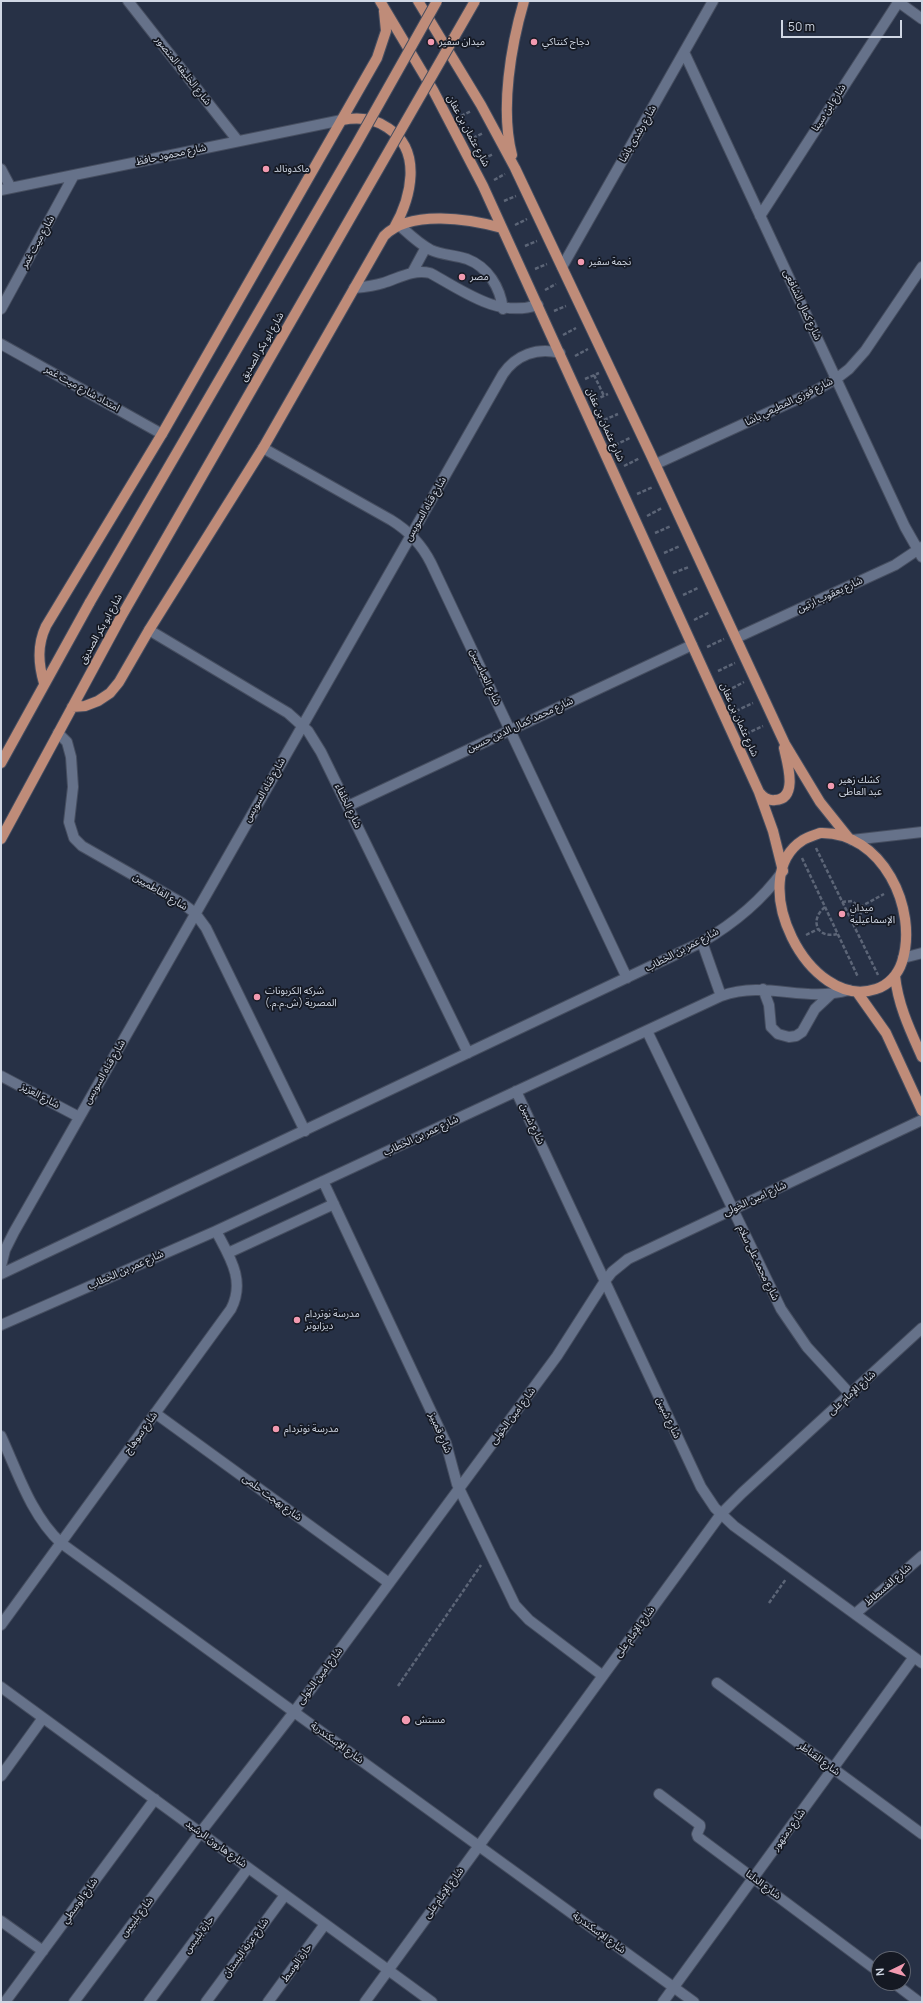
<!DOCTYPE html>
<meta charset="utf-8">
<style>
body{margin:0}
#map{position:relative;width:923px;height:2003px;overflow:hidden;background:#273146;font-family:Manrope,sans-serif}
canvas{display:block}
.frame{position:absolute;inset:0;border:2px solid #d0d7e4;pointer-events:none}
.north{position:absolute;left:871px;top:1951px;width:40px;height:40px;box-sizing:border-box;background:#151923;border:1px solid #606570;border-radius:50%;rotate:265deg;font-size:11px;font-weight:700;line-height:16px;text-align:center;color:#d0d7e4}
.north::after{content:'';display:block;margin:auto;width:14px;height:18px;background:#f29ab0;clip-path:polygon(50% 0,100% 100%,50% 72%,0 100%)}
.scale{position:absolute;left:781px;top:20px;width:121px;height:18px;box-sizing:border-box;border:2px solid #d0d7e4;border-top:0;padding-left:5px;font-size:12px;line-height:14px;white-space:nowrap;color:#d0d7e4;-webkit-text-stroke:3px #151923;paint-order:stroke}
</style>
<div id="map">
<canvas width="923" height="2003"></canvas>
<div class="frame"></div>
<div class="north">N</div>
<div class="scale">50 m</div>
</div>
<script>
const ctx = document.querySelector('canvas').getContext('2d');
ctx.lineJoin = 'round';
function strokePath(path, color, width, dash) {
  ctx.strokeStyle = color;
  ctx.lineWidth = width;
  ctx.lineCap = dash ? 'butt' : 'round';
  ctx.setLineDash(dash || []);
  ctx.stroke(path);
}
function write(font, color, halo, rows, align = 'center') {
  ctx.font = font + ' Manrope,"Noto Sans Arabic",sans-serif';
  ctx.lineWidth = 3.5;
  ctx.setLineDash([]);
  ctx.textBaseline = 'middle';
  ctx.strokeStyle = halo;
  ctx.fillStyle = color;
  for (const [text, x, y, turn = 0] of rows) {
    ctx.save();
    ctx.translate(x, y);
    ctx.rotate((+turn || 0) * Math.PI / 180);
    ctx.textAlign = isNaN(turn) ? turn : align;
    if (halo) ctx.strokeText(text, 0, 0);
    ctx.fillText(text, 0, 0);
    ctx.restore();
  }
}
const path = new Path2D(`
 M461 116 471 111
 M473 138 483 133
 M483 159 493 154
 M494 180 505 174
 M504 201 516 196
 M515 225 527 219
 M525 246 537 241
 M535 269 547 264
 M545 290 556 284
 M554 311 566 306
 M563 335 576 328
 M575 356 588 349
 M594 375 604 396
 M585 379 599 373
 M595 400 608 394
 M604 420 618 414
 M615 445 630 438
 M624 466 640 458
 M637 494 653 487
 M647 516 662 508
 M655 533 671 526
 M664 553 680 546
 M673 573 689 567
 M683 595 698 588
 M694 620 710 612
 M707 647 724 639
 M718 671 735 663
 M727 691 744 682
 M736 711 753 703
 M746 734 763 726
 M816 848 878 975
 M802 858 858 977
 M842 902 852 901 860 907 861 918 854 926
 M825 907C809 920 817 939 837 934
 M860 907 884 894
 M806 935 818 929
 M769 1603 786 1579
 M398 1686 481 1565`);
const minor = new Path2D(`
 M128 1 238 141
 M897 1 922 19
 M684 52 905 527 922 557
 M1 169 11 188
 M1 190 342 120
 M760 216 899 1
 M399 225C409 234 419 244 431 250 442 255 455 255 467 259 488 267 500 287 503 309
 M562 267 713 1
 M412 273 426 247
 M354 288C364 287 374 286 383 283 399 278 413 269 430 273 464 291 497 318 538 305
 M1 309 74 175
 M1 344 162 434
 M263 448 391 520C409 531 422 545 431 563L627 978
 M656 464 811 393 836 379 849 369 865 351 922 267
 M149 630 288 713 308 731 321 752 468 1053
 M736 638 895 565 922 547
 M58 733 67 742 71 757 73 787 69 822 74 838 82 846 182 903 195 913 206 928 305 1131
 M348 806 692 645
 M852 840 922 832
 M702 942 721 996
 M903 958 922 953
 M763 989 769 1005 771 1027 778 1034 789 1037 796 1036 802 1032 815 1009 831 994
 M647 1031 781 1309 807 1347 850 1394
 M1 1076 79 1117
 M516 1091 701 1487 715 1508 734 1526 922 1663
 M323 1181 446 1443 457 1484 515 1605 529 1620 603 1676
 M228 1253 334 1204
 M1 1266 5 1250 14 1232 503 374C516 355 537 347 560 353
 M1 1274 702 942C733 924 762 900 783 871
 M1 1325 216 1231 721 996C768 980 802 1003 849 990
 M155 1413 389 1583
 M1 1436C18 1473 31 1515 61 1543L694 2002
 M855 1614 922 1556
 M1 1625 231 1309C246 1280 229 1256 216 1231
 M717 1683 922 1834
 M1 1687 432 2002
 M1 1776 43 1718
 M659 1794 700 1825V1827L697 1834 698 1837 879 1972
 M1 1921 43 1951
 M894 1983 919 2002
 M5 2002 155 1799
 M74 2002 200 1833 294 1712 557 1356 605 1281 612 1272 628 1259 922 1120
 M149 2002 248 1868
 M206 2002 285 1895
 M268 2002 325 1924
 M365 2002 721 1514 742 1493 922 1328
 M663 2002 914 1657`);
const major = new Path2D(`
 M380 1 433 90 483 186 759 792 773 831 783 871
 M418 1 481 105 515 168 650 453 785 744 820 802 848 837
 M342 120C358 117 374 118 388 128 423 151 411 198 394 228
 M512 155C500 109 511 45 524 1
 M44 683C38 663 37 645 46 626L162 434 377 58 386 31 384 11
 M72 707 85 706 98 701 110 693 119 682 149 630 263 448 384 236C410 209 470 219 502 228
 M1 763 90 602
 M759 792C763 797 768 801 775 800 799 799 787 762 784 748
 M820 833C882 831 919 909 902 962 898 974 889 985 876 989 809 1012 743 878 803 840 808 837 815 835 820 833Z
 M1 839 121 617
 M895 976C898 1005 910 1030 922 1057
 M857 992 886 1033 922 1111`);
const majorBridge = new Path2D(`
 M90 602 357 143 437 1
 M121 617 475 1`);
const markers = [
 [431,42,4,"#f29ab0"],
 [534,42,4,"#f29ab0"],
 [266,169,4,"#f29ab0"],
 [581,262,4,"#f29ab0"],
 [462,277,4,"#f29ab0"],
 [831,786,4,"#f29ab0"],
 [842,914,4,"#f29ab0"],
 [257,997,4,"#f29ab0"],
 [297,1320,4,"#f29ab0"],
 [276,1429,4,"#f29ab0"],
 [406,1720,5,"#f29ab0"]
];
const poiNames = [
 ["ميدان سفير",439,42],
 ["دجاج كنتاكي",542,42],
 ["ماكدونالد",274,169],
 ["نجمة سفير",589,262],
 ["مصر",470,277],
 ["كشك زهير",839,780],
 ["عبد العاطى",839,792],
 ["ميدان",850,908],
 ["الإسماعيلية",850,920],
 ["شركه الكربونات",265,991],
 ["المصرية (ش.م.م.)",265,1003],
 ["مدرسة نوتردام",305,1314],
 ["ديزابوتر",305,1326],
 ["مدرسة نوتردام",284,1429],
 ["مستش",415,1720]
];
const streetNames = [
 ["شارع الخليفه المنصور",183,71,52],
 ["شارع ابن سينا",829,108,-57],
 ["شارع عثمان بن عفان",468,131,62],
 ["شارع رشدى باشا",638,134,-60],
 ["شارع محمود حافظ",171,155,-12],
 ["شارع ميت غمر",38,242,-61],
 ["شارع كمال الشافعى",802,305,65],
 ["شارع ابو بكر الصديق",262,347,-60],
 ["امتداد شارع ميت غمر",82,389,29],
 ["شارع فوزي المطيعي باشا",789,402,-26],
 ["شارع عثمان بن عفان",605,425,66],
 ["شارع قناه السويس",426,509,-60],
 ["شارع يعقوب ارتين",830,595,-25],
 ["شارع ابو بكر الصديق",101,629,-61],
 ["شارع العباسيين",485,677,65],
 ["شارع عثمان بن عفان",739,720,66],
 ["شارع محمد كمال الدين حسين",520,725,-25],
 ["شارع قناه السويس",265,790,-60],
 ["شارع الخلفاء",348,806,64],
 ["شارع الفاطميين",160,892,31],
 ["شارع عمر بن الخطاب",682,950,-28],
 ["شارع قناه السويس",105,1072,-60],
 ["شارع العزيز",40,1096,28],
 ["شارع شبين",532,1124,65],
 ["شارع عمر بن الخطاب",421,1136,-25],
 ["شارع امين الخولى",755,1199,-25],
 ["شارع محمد على سلام",758,1263,64],
 ["شارع عمر بن الخطاب",126,1270,-24],
 ["شارع الإمام على",852,1393,-42],
 ["شارع امين الخولى",513,1416,-53],
 ["شارع شبين",668,1418,65],
 ["شارع سوهاج",141,1433,-54],
 ["شارع قمبيز",440,1433,67],
 ["شارع بهجت حلمى",272,1498,36],
 ["شارع الفسطاط",888,1585,-41],
 ["شارع الإمام على",635,1632,-54],
 ["شارع امين الخولى",320,1676,-53],
 ["شارع الإسكندرية",337,1743,36],
 ["شارع القناطر",819,1759,36],
 ["شارع دمنهور",789,1830,-54],
 ["شارع هارون الرشيد",216,1844,36],
 ["شارع الدلتا",763,1885,37],
 ["شارع الإمام على",444,1893,-54],
 ["شارع الوسطي",80,1901,-54],
 ["شارع بلبيس",137,1917,-53],
 ["شارع الإسكندرية",599,1933,36],
 ["حارة بلبيس",199,1935,-54],
 ["شارع عزبة البستان",246,1948,-54],
 ["حارة الوسط",297,1963,-54]
];
strokePath(minor, '#464e60', 12);
strokePath(major, '#464e60', 12);
strokePath(path, '#5c6577', 2.5, [4, 2]);
strokePath(minor, '#66728a', 10);
strokePath(major, '#bf8c79', 10);
strokePath(majorBridge, '#464e60', 12, []);
strokePath(majorBridge, '#bf8c79', 10);
for (const [x, y, r, color] of markers) {
  const dot = new Path2D();
  dot.arc(x, y, r, 0, 2 * Math.PI);
  ctx.fillStyle = color;
  ctx.fill(dot);
  strokePath(dot, '#151923', 1.5);
}
write('10px', '#d0d7e4', '#151923', poiNames, 'left');
write('10px', '#d0d7e4', '#151923', streetNames);
</script>
